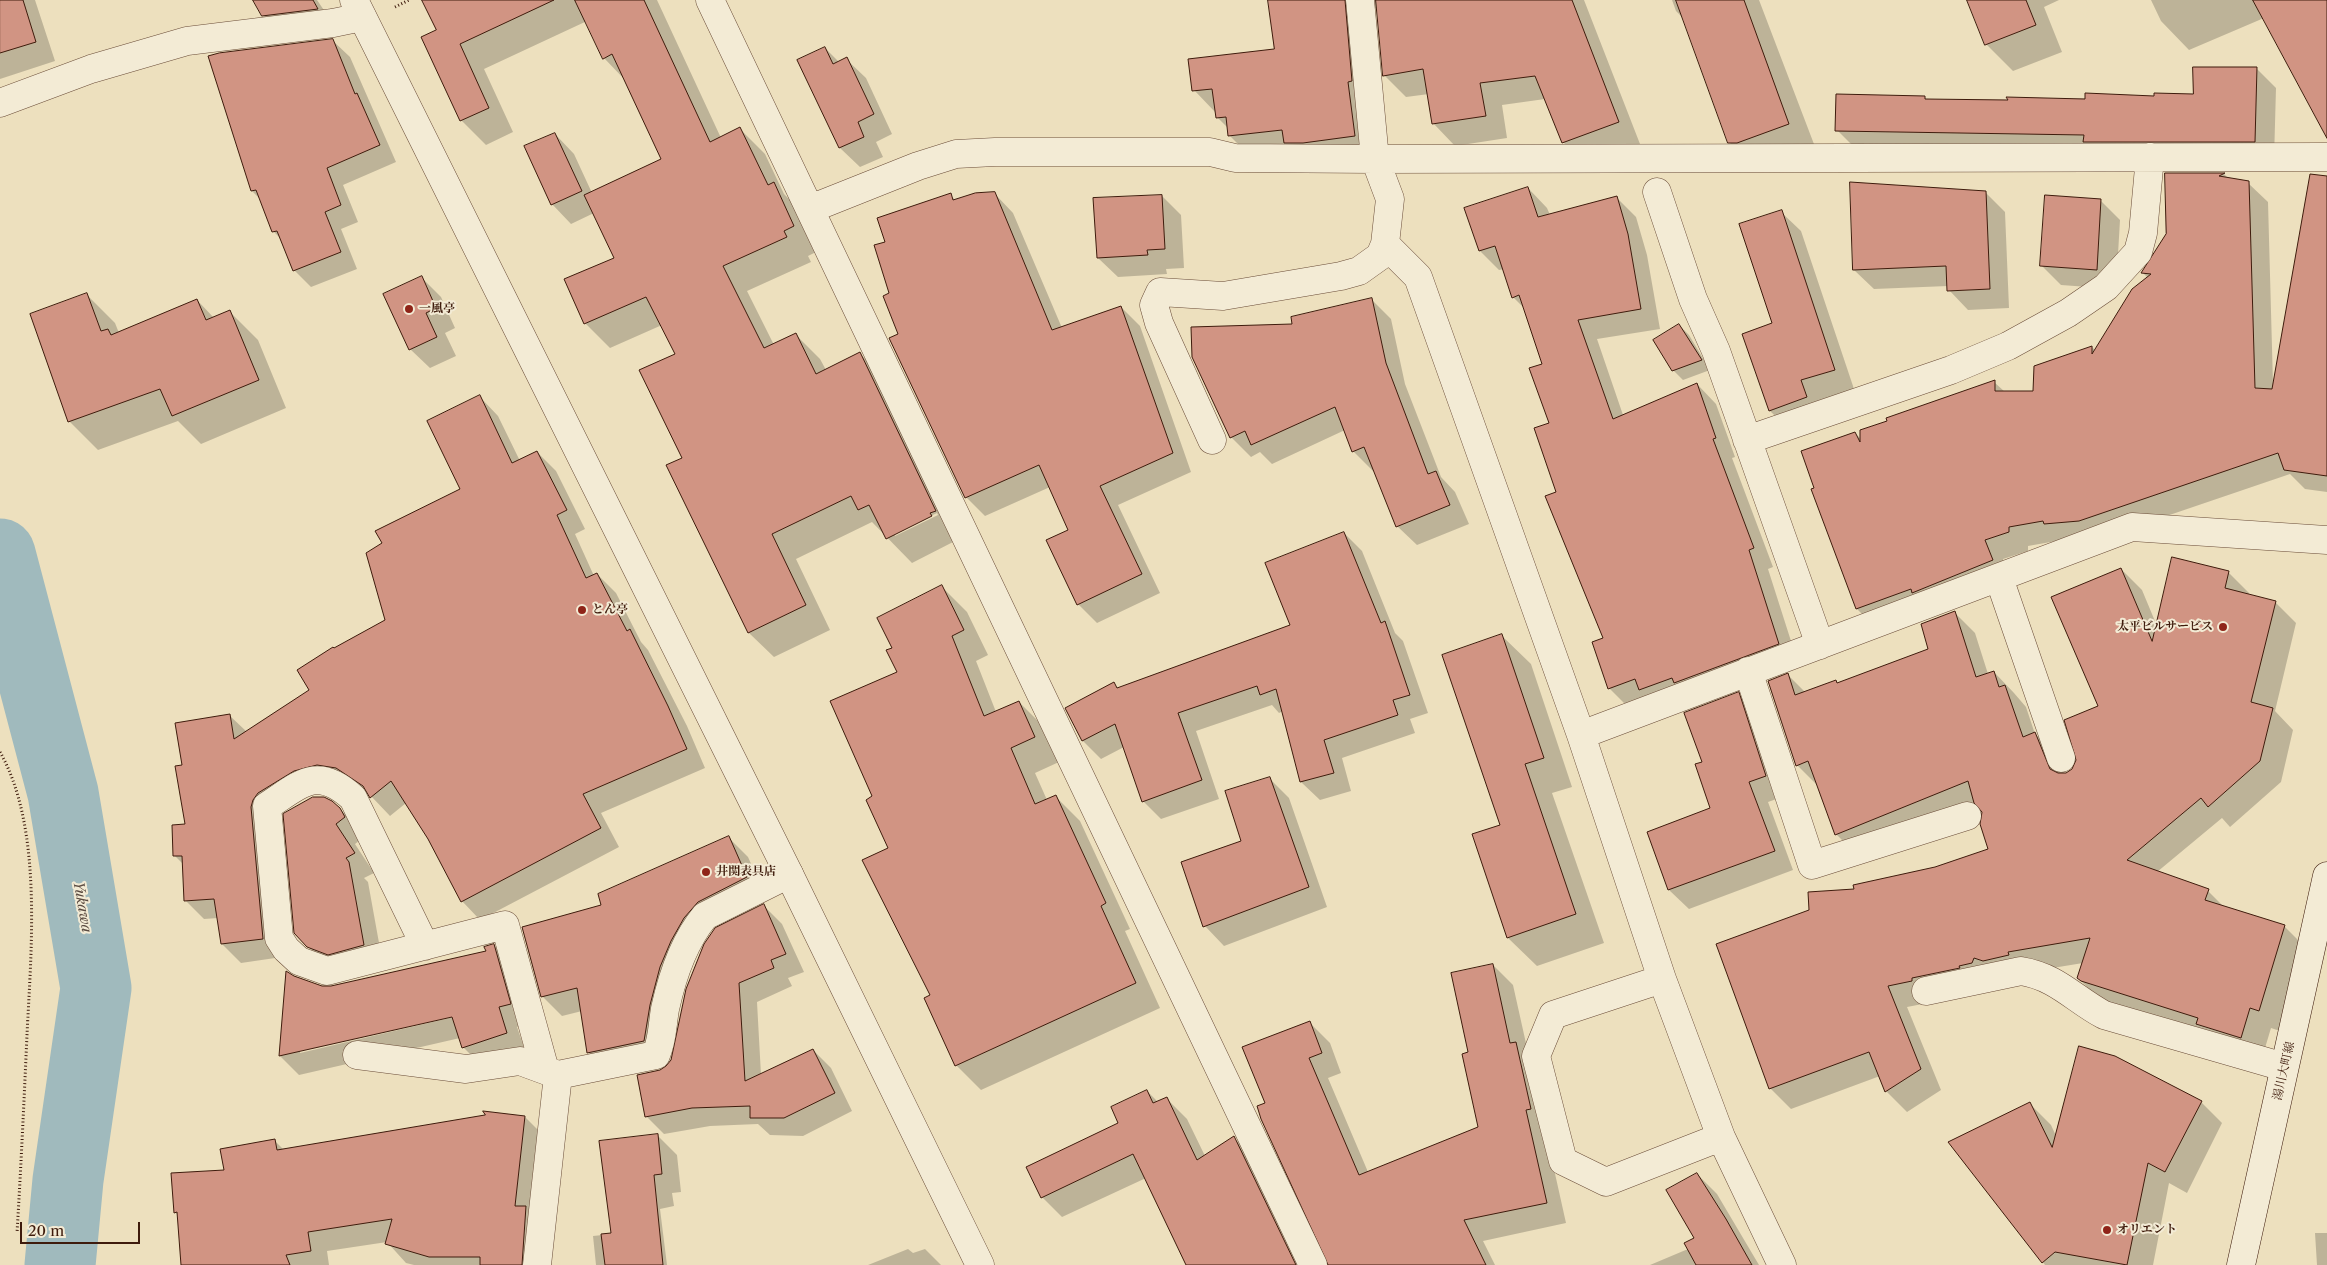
<!DOCTYPE html>
<meta charset="utf-8">
<style>
body{margin:0}
#map{position:relative;width:2327px;height:1265px;overflow:hidden;background:#ede0be;font-family:"Libre Caslon Text",serif}
canvas{display:block}
.scale{position:absolute;left:20px;top:1222px;width:120px;height:22px;box-sizing:border-box;border:2px solid #3e1b0c;border-top:0;padding-left:6px;font-size:15px;line-height:18px;white-space:nowrap;color:#3e1b0c;-webkit-text-stroke:4px #f3ebd5;paint-order:stroke}
</style>
<div id="map">
<canvas width="2327" height="1265"></canvas>
<div class="scale">20 m</div>
</div>
<script>
const ctx = document.querySelector('canvas').getContext('2d');
ctx.lineJoin = 'round';
function fill(path, color) {
  ctx.fillStyle = color;
  ctx.fill(path, 'evenodd');
}
function strokePath(path, color, width, dash) {
  ctx.strokeStyle = color;
  ctx.lineWidth = width;
  ctx.lineCap = dash ? 'butt' : 'round';
  ctx.setLineDash(dash || []);
  ctx.stroke(path);
}
function write(font, color, halo, rows, align = 'center') {
  ctx.font = font + ' "Libre Caslon Text","Noto Serif JP",serif';
  ctx.lineWidth = 4;
  ctx.setLineDash([]);
  ctx.textBaseline = 'middle';
  ctx.strokeStyle = halo;
  ctx.fillStyle = color;
  for (const [text, x, y, turn = 0] of rows) {
    ctx.save();
    ctx.translate(x, y);
    ctx.rotate((+turn || 0) * Math.PI / 180);
    ctx.textAlign = isNaN(turn) ? turn : align;
    if (halo) ctx.strokeText(text, 0, 0);
    ctx.fillText(text, 0, 0);
    ctx.restore();
  }
}
const shadow = new Path2D(`
 M0 0H35L55 61 0 79Z
 M255 0H317L334 25 280 32 263 15Z
 M423 0H657L721 138 740 129 765 154 784 194 798 208 818 251 808 256 811 262 747 291 774 345 795 334 820 359 826 370 860 354 885 378 955 541 912 563 872 522 796 559 830 630 774 657 749 633 668 466 683 458 677 354 662 325 610 348 585 323 616 258 594 213 571 224 552 204 555 134 574 154 592 193 663 160 626 81 604 58 587 21 484 69 513 132 486 145 461 120 438 31ZM937 513 938 515 895 536V533Z
 M1269 0H1584L1640 144 1585 164 1563 142 1545 99 1502 105 1507 138 1455 146 1433 123 1429 94 1406 97 1384 75 1378 8 1373 9 1376 158H1252L1230 136 1229 129 1217 117 1216 113 1194 90 1275 50Z
 M1672 0H1759L1817 152 1758 171 1729 142 1685 20 1676 11Z
 M1969 0H2059L2044 7 2062 52 2013 71 1986 44Z
 M2151 0H2327V129L2264 18 2189 50 2161 21Z
 M332 40 350 57 396 162 343 185 358 222 341 229 357 269 311 287 294 270 282 240 274 232 261 200 252 191Z
 M825 48 839 62 846 59 866 78 892 134 876 142 883 157 860 167 840 148 799 61Z
 M2256 68 2276 88 2274 160 1856 149 1837 130 1924 97 1928 101H2009L2194 95Z
 M2166 174H2224L2229 179 2248 183 2268 202 2273 384 2327 197V492L2305 489 2290 474 2099 539 2062 540 2028 546V551L2003 559 2011 579 1876 628 1857 609 1855 433 1861 439 1994 382 2005 392H2034L2092 347 2095 350 2148 278 2143 273 2167 234Z
 M1528 188 1547 208 1550 215 1617 198 1636 217 1647 255 1660 329 1597 339 1623 415 1697 384 1716 404 1735 457 1732 458 1773 567 1768 569 1798 663 1629 708 1609 688 1604 639 1547 497 1558 493 1544 365 1524 308 1513 297 1504 269 1499 270 1480 251 1466 209Z
 M1985 192 2005 212 2009 308 1968 310 1949 290 1948 286 1874 289 1854 270Z
 M994 193 1013 213 1062 328 1121 307 1140 326 1191 472 1118 505 1160 593 1097 623 1078 604 1069 531 1050 487 985 516 966 497 900 334 891 294 886 243 950 195 956 201Z
 M1162 196 1181 215 1184 268 1166 269 1167 274 1118 277 1098 258Z
 M2100 200 2120 220 2116 289 2061 285 2042 266Z
 M1781 212 1801 231 1854 389 1820 400 1826 417 1790 430 1770 411 1744 335 1774 324Z
 M421 277 441 297 455 328 445 333 456 356 430 368 410 349Z
 M87 295 115 323 119 333 197 300 214 318 230 312 258 340 286 408 201 444 178 421 98 450 69 421Z
 M1372 300 1391 319 1405 384 1441 477 1455 492 1469 524 1417 545 1397 526 1375 470 1373 471 1353 451 1345 430 1272 464 1260 452 1251 457 1231 437 1294 325Z
 M1679 325 1689 335 1710 370 1683 380 1673 370Z
 M480 397 498 416 520 461 537 452 556 471 585 529 575 534 594 576 597 574 616 593 641 642 648 650 687 726 705 768 601 813 619 847 480 920 462 901 429 839 406 803 390 816 371 796 356 787 323 785 277 812 282 957 241 963 222 944 218 918 204 919 185 900 183 864 175 856 186 826 183 766 229 715 247 732 311 691 335 650 386 621 462 489Z
 M1344 533 1362 551 1395 633 1403 641 1428 713 1410 719 1415 733 1342 758 1351 791 1320 800 1301 782 1283 711 1279 713 1272 705 1196 731 1219 799 1161 819 1143 801 1124 747 1101 759 1083 741 1067 709 1114 684 1119 689 1292 626Z
 M2121 569 2142 590 2157 626 2228 572 2249 593 2248 596 2275 602 2296 623 2275 711 2293 730 2281 782 2230 827 2222 818 2157 872 2208 891 2225 908 2284 926 2305 947 2280 1031 2271 1028 2262 1058 2099 999 2078 978 2083 963 2028 972 1933 1002 1907 1007 1941 1090 1907 1112 1886 1091 1880 1076 1791 1109 1770 1088 1811 911 1989 850 1983 811 1979 806 1857 855 1836 834 1818 786 1797 765 1788 675 1805 692 1836 682 1838 684 1929 650 1954 612 1975 633 1988 674 1994 672 2014 693 2026 707 2035 734 2056 754 2064 774H2067L2074 769 2100 707Z
 M942 587 967 612 988 655 976 661 996 712 1019 702 1044 727 1059 762 1035 773 1047 800 1055 796 1080 821 1130 929 1125 931 1160 1008 981 1090 956 1065 932 996 874 797 898 672 893 648Z
 M1502 636 1531 664 1572 787 1552 793 1604 943 1537 966 1508 938 1501 826Z
 M1738 694 1758 713 1785 796 1768 802 1793 870 1689 909 1669 890 1649 832 1712 809 1704 762Z
 M1270 779 1289 798 1327 907 1224 946 1205 926Z
 M340 809 360 829 364 837 355 844 374 873 364 878 368 882 383 965 328 967 308 946 285 815Z
 M728 837 748 857 766 897 718 921 704 937 690 960 669 1025 608 1072 588 1052 582 1011 562 1016 542 996 602 906Z
 M764 906 782 924 804 972 788 978 792 986 757 1002 761 1075 813 1050 831 1068 852 1111 803 1136 770 1135 758 1124 710 1126 664 1134 646 1116 660 1071 667 1067Z
 M494 945 513 965 529 1024 517 1027 526 1053 483 1067 463 1047 460 1038 299 1075 280 1056 287 973 322 987H331L488 952ZM457 1014 458 1016 300 1053V1050Z
 M1493 965 1513 985 1566 1223 1483 1241 1495 1265H1330L1266 1104 1309 1022 1330 1043 1341 1073 1328 1078 1368 1172 1480 1128 1469 1053Z
 M1147 1091 1158 1102 1166 1098 1187 1119 1205 1156 1234 1138 1254 1158 1305 1265H1187L1146 1178 1062 1217 1042 1197 1120 1123Z
 M2201 1102 2222 1123 2187 1193 2169 1183 2153 1265H2045L1950 1142 2030 1104 2051 1125 2056 1136Z
 M525 1117 544 1136 542 1265H414L406 1263 387 1242 327 1251 329 1265H182L179 1216 175 1212 226 1171 274 1140 284 1150Z
 M658 1136 677 1155 681 1192 672 1193 674 1206 660 1209 667 1265H596L593 1236 612 1234Z
 M1697 1174 1717 1194 1759 1265H1650L1688 1249 1695 1238Z
 M2315 1233H2327V1265H2317Z
 M908 1249 913 1253 925 1249 941 1265H868Z`);
const river = new Path2D(`
 M0 554 63 793 96 988 68 1180 60 1265`);
const building = new Path2D(`
 M0 0H23L36 42 0 53Z
 M253 0H313L318 9 262 16Z
 M422 0H554L460 44 489 108 460 121 421 37 436 30Z
 M575 0H644L710 142 740 127 768 185 774 182 794 226 784 231 787 237 723 266 764 348 796 333 816 374 860 352 936 511 930 513 932 516 886 539 869 505 858 510 851 496 772 534 806 605 748 633 666 465 682 458 639 370 675 354 646 297 584 324 564 279 614 258 584 195 661 159 612 54 603 59Z
 M1268 0H1345L1352 81 1348 82 1355 136 1303 143H1284L1282 130 1228 136 1226 117 1216 118 1212 89 1192 91 1188 59 1274 49Z
 M1376 0H1572L1619 122 1562 143 1535 76 1480 83 1486 116 1432 124 1423 69 1383 76Z
 M1676 0H1744L1789 124 1737 143H1728Z
 M1967 0H2026L2036 25 1985 45Z
 M2253 0H2327V138Z
 M333 39 355 94 357 93 380 145 327 168 341 205 325 212 341 252 293 271 277 231 272 232 256 190 251 191 208 56 219 53Z
 M825 47 833 64 847 57 874 114 858 122 864 137 839 148 797 60Z
 M2193 67H2257L2255 142H2083L2084 135 1835 131 1836 94 1925 96V99L2008 100 2006 97 2085 99V93L2154 96V93L2193 94Z
 M555 133 582 191 551 205 524 146Z
 M2165 173H2225L2219 176 2249 181 2255 388 2272 389 2310 174 2327 176V476L2284 470 2278 453 2079 521 2044 524 2043 521 2009 527V532L1985 540 1993 560 1912 593 1911 589 1856 609 1811 489 1814 488 1801 451 1855 432 1860 442V430L1887 421 1886 418 1995 380V391H2033L2034 366 2092 346V354L2132 289 2151 274 2141 273 2166 234Z
 M1850 182 1986 191 1990 289 1947 291 1946 266 1853 270Z
 M1528 187 1538 217 1617 196 1628 234 1641 309 1578 320 1613 419 1697 383 1716 438 1713 439 1754 548 1749 550 1779 644 1674 683 1672 678 1639 690 1635 679 1608 689 1592 642 1603 638 1545 496 1556 492 1534 428 1549 423 1529 368 1542 364 1519 295 1512 298 1495 246 1479 251 1464 208Z
 M995 192 1052 330 1121 306 1173 453 1100 486 1142 574 1077 605 1046 540 1068 530 1039 465 965 498 889 338 898 334 883 296 889 293 874 245 885 242 877 218 951 193 953 200 975 193Z
 M1162 195 1165 249 1147 250 1148 255 1097 258 1093 198Z
 M2045 195 2101 199 2097 270 2040 266Z
 M1782 210 1835 370 1801 380 1807 397 1769 411 1742 334 1772 323 1739 224Z
 M422 276 436 308 426 313 437 337 409 350 383 294Z
 M87 293 101 331 108 329 111 335 197 299 206 320 230 310 259 380 172 416 160 389 68 422 30 314Z
 M1372 298 1386 363 1428 474 1436 471 1450 505 1396 527 1364 447 1352 452 1335 407 1251 445 1245 431 1230 438 1192 357 1191 327 1292 324 1291 317Z
 M1679 324 1702 360 1672 371 1653 340Z
 M480 395 512 463 537 451 567 510 557 515 586 578 597 573 627 631 630 629 668 706 687 749 583 794 601 828 461 902 428 839 391 781 370 798 363 786 336 768 317 765 294 771 258 793 253 800 251 807 263 939 221 944 214 899 184 901 182 856H173L172 825 185 824 175 766 182 765 175 723 230 714 234 739 309 690 297 670 333 647 334 648 385 620 366 553 382 543 375 531 460 489 427 421Z
 M1344 532 1381 623 1385 621 1410 695 1393 700 1398 715 1324 740 1334 773 1300 782 1276 689 1260 695 1257 686 1178 713 1202 780 1142 802 1115 724 1082 741 1065 708 1114 682 1117 688 1290 625 1265 563Z
 M2172 557 2229 571 2225 588 2276 601 2251 702 2273 708 2260 761 2208 807 2201 798 2127 860 2209 889 2205 900 2285 925 2259 1011 2250 1008 2241 1038 2196 1024 2198 1018 2081 981 2077 978 2090 938 2008 952 2009 955 1983 961 1974 958 1972 963 1959 966 1960 968 1912 978V981L1888 986 1921 1069 1885 1092 1869 1052 1769 1089 1716 944 1809 910 1808 892 1854 889 1853 885 1935 867 1988 849 1980 824 1982 812 1974 803 1968 781 1835 835 1808 761 1796 766 1768 681 1788 673 1795 695 1836 680 1837 683 1928 649 1921 624 1955 611 1976 677 1994 671 1999 687 2005 685 2023 737 2035 732 2050 769 2058 773H2066L2072 769 2076 760 2064 720 2098 706 2051 597 2121 568 2152 641Z
 M942 585 964 630 952 636 984 716 1019 701 1035 737 1011 748 1035 804 1056 795 1106 903 1101 906 1136 983 955 1066 924 998 930 995 862 860 888 848 866 800 872 796 830 701 897 672 886 650 892 648 877 618Z
 M1502 634 1544 758 1525 764 1576 914 1507 938 1472 834 1500 825 1442 655Z
 M1739 692 1766 776 1749 782 1775 851 1668 890 1647 832 1710 808 1695 764 1702 762 1684 713Z
 M1270 777 1309 887 1203 927 1181 862 1241 841 1225 791Z
 M313 797H324L332 801 340 808 345 817 336 824 355 853 346 858 349 862 364 945 328 955 307 947 294 933 283 814Z
 M729 836 747 877 698 902 684 918 671 941 660 967 650 1005 644 1041 587 1053 577 988 541 997 522 927 601 905 598 894Z
 M764 904 786 954 771 960 774 968 739 983 745 1081 813 1049 835 1093 784 1118H750V1106L692 1108 645 1117 637 1075 660 1070 666 1066 671 1060 686 989 704 944 715 928Z
 M494 944 511 1004 499 1007 507 1033 462 1048 452 1017 279 1056 286 971 294 976 322 986H331L486 951 484 947Z
 M1493 964 1510 1043 1516 1042 1531 1109 1526 1110 1547 1203 1464 1220 1486 1265H1328L1261 1119 1257 1106 1265 1103 1242 1047 1310 1021 1322 1053 1309 1058 1359 1175 1478 1127 1462 1054 1468 1052 1451 973Z
 M2079 1046 2115 1056 2202 1101 2165 1172 2148 1163 2127 1265 2055 1252 2042 1263 1948 1142 2030 1102 2052 1147Z
 M1147 1090 1153 1103 1167 1097 1197 1160 1234 1136 1296 1265H1186L1133 1154 1041 1198 1026 1167 1118 1123 1111 1107Z
 M483 1111 525 1116 515 1206H526L522 1265H480V1257H429L385 1244 392 1219 308 1232 311 1251 286 1255 290 1265H181L177 1212 174 1213 171 1173 224 1170 220 1149 275 1139 277 1150 485 1115Z
 M658 1134 662 1174 654 1175 663 1265H605L601 1234 611 1233 599 1141Z
 M1697 1173 1726 1219 1752 1265H1696L1684 1243 1694 1238 1666 1190Z`);
const path = new Path2D(`
 M395 7 409 0
 M0 752C43 828 31 950 27 1035 24 1101 21 1167 17 1233`);
const minor = new Path2D(`
 M710 0 1313 1265
 M0 103 91 69 187 41 333 23 362 17
 M1657 192 1693 299 1716 351 1820 645
 M810 209 918 166 956 154 995 152H1210L1235 158 1375 159 2327 157
 M1385 244 1418 277 1581 735 1662 979 1721 1137 1782 1265
 M1212 440 1159 323 1154 305 1160 292 1223 296 1341 276 1359 271 1380 256 1385 244 1390 199 1375 159 1360 0
 M1747 440 1951 370 2008 346 2068 313 2106 287 2138 252 2143 233 2150 157
 M1999 578 2061 758
 M1748 671 1812 865 1967 816
 M1581 735 2132 527 2327 540
 M425 946 353 798C317 765 301 784 267 806L279 938 286 949 299 961 327 971 505 925 545 1070
 M1662 979 1553 1015 1536 1056 1563 1161 1606 1182 1721 1137
 M1926 991 2021 971C2057 977 2074 999 2104 1015L2284 1067
 M357 1055 466 1069 520 1061 558 1075 656 1055C663 1038 662 1026 665 1009 672 977 684 941 705 916L789 874
 M537 1265 558 1075`);
const tertiary = new Path2D(`
 M354 0 789 874 980 1265`);
const secondary = new Path2D(`
 M2241 1265 2327 876`);
const markers = [
 [409,309,5,"#8f2418"],
 [582,610,5,"#8f2418"],
 [2223,627,5,"#8f2418"],
 [706,872,5,"#8f2418"],
 [2107,1230,5,"#8f2418"]
];
const poiNames = [
 ["一風亭",419,309],
 ["とん亭",592,610],
 ["太平ビルサービス",2213,627,"right"],
 ["井関表具店",716,872],
 ["オリエント",2117,1230]
];
const streetNames = [
 ["湯川大町線",2284,1071,-77]
];
const waterNames = [
 ["Yukawa",82,907,80]
];
fill(shadow, '#0003');
strokePath(river, '#a0babd', 71);
fill(building, '#d19483');
strokePath(building, '#3e1b0c', 1);
strokePath(minor, '#6a4c38', 29);
strokePath(tertiary, '#6a4c38', 29);
strokePath(secondary, '#3e1b0c', 29);
strokePath(path, '#3e1b0c', 3, [1, 2.5]);
strokePath(minor, '#f3ebd5', 28);
strokePath(tertiary, '#f3ebd5', 28);
strokePath(secondary, '#f3ebd5', 28);
for (const [x, y, r, color] of markers) {
  const dot = new Path2D();
  dot.arc(x, y, r, 0, 2 * Math.PI);
  ctx.fillStyle = color;
  ctx.fill(dot);
  strokePath(dot, '#f3ebd5', 2);
}
write('bold 12px', '#3e1b0c', '#f3ebd5', poiNames, 'left');
write('12px', '#3e1b0c', '#f3ebd5', streetNames);
write('italic 14px', '#5b4b41', '#f3ebd5', waterNames);
</script>
